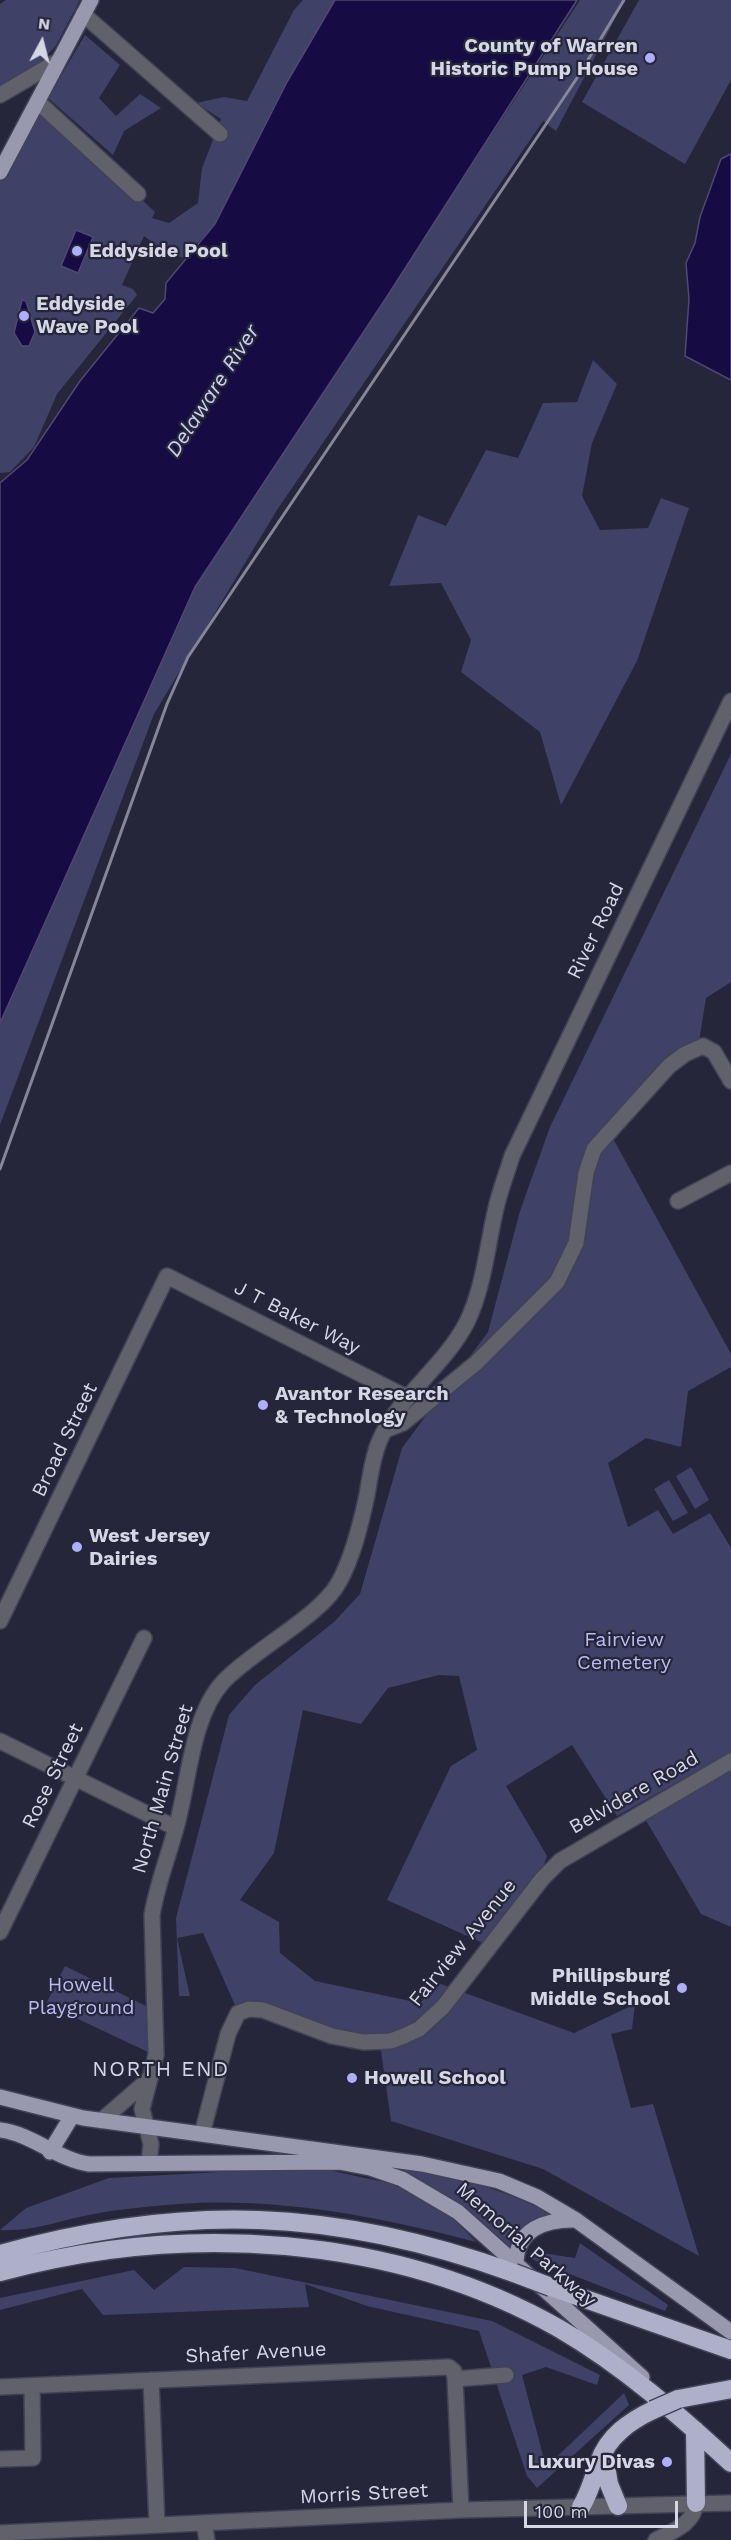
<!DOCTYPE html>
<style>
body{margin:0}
#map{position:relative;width:731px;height:2540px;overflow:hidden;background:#25263a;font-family:"Work Sans",sans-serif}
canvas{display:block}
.north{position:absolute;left:12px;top:12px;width:60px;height:60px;-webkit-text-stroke:4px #25263a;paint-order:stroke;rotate:7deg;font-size:16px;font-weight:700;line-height:24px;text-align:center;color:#d6d7e5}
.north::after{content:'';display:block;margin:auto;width:21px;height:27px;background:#d6d7e5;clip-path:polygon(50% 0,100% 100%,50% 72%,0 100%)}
.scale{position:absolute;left:524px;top:2501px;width:154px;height:27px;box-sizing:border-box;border:3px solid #d6d7e5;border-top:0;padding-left:8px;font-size:18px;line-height:21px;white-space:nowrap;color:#d6d7e5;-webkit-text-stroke:4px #25263a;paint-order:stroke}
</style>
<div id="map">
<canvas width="731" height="2540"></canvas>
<div class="north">N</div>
<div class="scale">100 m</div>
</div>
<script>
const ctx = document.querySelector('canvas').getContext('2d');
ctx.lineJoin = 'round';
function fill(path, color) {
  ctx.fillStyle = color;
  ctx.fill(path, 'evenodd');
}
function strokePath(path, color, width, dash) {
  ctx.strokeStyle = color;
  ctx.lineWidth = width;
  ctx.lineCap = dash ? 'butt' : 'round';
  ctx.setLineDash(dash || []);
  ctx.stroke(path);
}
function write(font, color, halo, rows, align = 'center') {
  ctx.font = font + ' "Work Sans",sans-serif';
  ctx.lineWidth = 4.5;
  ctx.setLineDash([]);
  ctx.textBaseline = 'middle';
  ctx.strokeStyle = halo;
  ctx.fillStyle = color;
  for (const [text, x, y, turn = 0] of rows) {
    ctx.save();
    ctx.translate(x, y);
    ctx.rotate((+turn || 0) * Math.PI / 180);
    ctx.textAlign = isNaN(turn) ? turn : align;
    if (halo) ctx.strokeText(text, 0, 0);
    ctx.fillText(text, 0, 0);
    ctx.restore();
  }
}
const green = new Path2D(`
 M6 0H80L55 47 39 63 0 87V4Z
 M303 0H335L287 82 215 224 184 258 164 251 144 236 122 285 133 289 137 295 57 394 34 447 10 472 0 473V172L38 102 155 212 152 218 169 223 198 203 202 168 221 119 196 103 224 97 247 101 294 10Z
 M580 0H625L556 131 543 121 277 510 154 714 0 1125V1023L195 587Z
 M639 0H731V80L685 164 582 102Z
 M85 35 120 65 99 98 116 116 140 94 161 108 124 131 113 155 48 98Z
 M593 360 617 384 592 443 582 496 600 530 648 528 661 498 689 508 637 661 561 805 540 732 461 672 471 640 441 583 389 586 418 515 446 526 486 450 518 458 543 403 577 402Z
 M731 754V982L706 998 699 1042 609 1131 731 1354V1367L688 1391 681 1447 646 1438 608 1463 628 1527 658 1510 673 1534 710 1513 731 1548V1752L617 1816 572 1745 506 1786 547 1856 543 1867 485 1944 387 1900 451 1766 477 1750 459 1676 439 1675 388 1688 361 1724 303 1710 274 1853 240 1900 279 1922 280 1953 315 1981 420 2003 438 1983 574 2033 635 2004 632 2029 611 2034 631 2108 653 2104 699 2256 543 2169 391 2121 380 2044 239 2014 203 1933 177 1938 190 1996H179L176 1918 229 1715 255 1685 334 1622 360 1594 402 1448 488 1332 520 1211 550 1127Z
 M691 1467 709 1500 695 1509 676 1476Z
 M669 1480 688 1513 673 1521 654 1489Z
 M731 1768V1927L701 1914 644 1817Z
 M65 1966 146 2006 148 2052 46 2004Z
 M371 2162C434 2171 493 2184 550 2213L511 2250Z
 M314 2167 407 2187 446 2211 476 2242C380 2217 279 2197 179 2204 151 2206 121 2209 94 2214 61 2220 33 2232 0 2230L26 2208 109 2178Z
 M580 2243 668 2305 665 2311 531 2259 536 2252 575 2258Z
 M184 2267 235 2268 492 2321 600 2375 597 2385 546 2367 522 2375 546 2467 624 2393 629 2405 537 2488 527 2476 479 2331 367 2306 305 2284 309 2307 103 2315 82 2289 0 2310V2298L134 2270 154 2290Z`);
const water = new Path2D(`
 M335 0H577L388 295 195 587 0 1023V483L27 460 80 381 139 308 153 313 165 299 166 283 215 224 287 82Z
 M731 154V380L685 356 689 299 686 263 695 243 700 217 721 159Z
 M76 230 93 237 78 273 61 266Z
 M22 300 26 301 35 332 29 346H22L14 333Z`);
const minor = new Path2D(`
 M83 14 220 134
 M0 95 58 61
 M38 102 138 194
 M678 1201 731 1173
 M385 1430 403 1423 476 1363 557 1282 576 1243 586 1173 594 1149 669 1066 685 1054 703 1046 714 1052 731 1081
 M0 1621 167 1276 408 1398
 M0 1741 176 1828
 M0 1932 144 1638
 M101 2121 148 2080
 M202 2134 228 2034 238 2013 249 2009 263 2010 332 2036 363 2042 391 2041 404 2036 419 2029 443 2007 542 1879 560 1861 731 1761
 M149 2163 151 2144 142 2109 156 2055 152 1915C157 1885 168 1857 176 1828 189 1783 191 1717 223 1682 253 1650 321 1616 339 1582 353 1557 361 1523 367 1495 370 1478 372 1459 379 1442 398 1396 444 1367 467 1322 484 1287 487 1246 496 1208 500 1190 507 1173 512 1156L731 701
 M455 2379 506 2375
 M151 2380 157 2525
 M0 2387 449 2367 454 2371 455 2379 461 2510
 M0 2459 33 2458 32 2386
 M204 2523 207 2540
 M0 2533 461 2510 731 2503
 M656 2540C673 2531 694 2524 696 2503`);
const major = new Path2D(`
 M0 172 91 0
 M0 2097 83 2118 422 2164 499 2181 537 2197 576 2220 731 2332
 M0 2130C33 2134 56 2159 89 2164L339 2162 370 2168 402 2179 458 2212 642 2377
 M50 2152 72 2116
 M516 2264C516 2229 546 2219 576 2220`);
const highway = new Path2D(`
 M0 2254C184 2203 334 2208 514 2273
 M0 2272C183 2222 393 2234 560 2329 623 2366 678 2414 731 2463
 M551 2287 731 2350
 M678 2399 731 2389
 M695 2430 696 2503
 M604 2454 609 2484 618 2506
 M581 2507C590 2492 593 2478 599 2462 608 2436 630 2421 653 2410`);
const rail = new Path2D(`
 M0 1169 167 704 188 657 577 78 624 0`);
const highwayBridge = new Path2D(`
 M514 2273 551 2287
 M653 2410 678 2399`);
const markers = [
 [650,58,6,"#adaffb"],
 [77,251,6,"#adaffb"],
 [24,316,6,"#adaffb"],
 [263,1405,6,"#adaffb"],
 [77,1547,6,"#adaffb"],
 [682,1988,6,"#adaffb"],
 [352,2078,6,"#adaffb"],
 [667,2462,6,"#adaffb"]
];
const poiNames = [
 ["County of Warren",638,46,"right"],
 ["Historic Pump House",638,69,"right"],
 ["Eddyside Pool",89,251],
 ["Eddyside",36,304],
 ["Wave Pool",36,327],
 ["Avantor Research",275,1394],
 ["& Technology",275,1417],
 ["West Jersey",89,1536],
 ["Dairies",89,1559],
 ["Phillipsburg",670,1976,"right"],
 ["Middle School",670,1999,"right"],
 ["Howell School",364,2078],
 ["Luxury Divas",655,2462,"right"]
];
const streetNames = [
 ["River Road",596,931,-64],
 ["J T Baker Way",297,1318,27],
 ["Broad Street",65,1440,-64],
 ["Rose Street",53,1776,-64],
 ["North Main Street",163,1789,-74],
 ["Belvidere Road",634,1793,-30],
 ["Fairview Avenue",463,1943,-51],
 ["Memorial Parkway",526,2245,41],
 ["Shafer Avenue",256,2353,-3],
 ["Morris Street",364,2494,-3]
];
const parkNames = [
 ["Fairview",624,1640],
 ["Cemetery",624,1663],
 ["Howell",81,1985],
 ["Playground",81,2008]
];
const waterNames = [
 ["Delaware River",213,391,-57]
];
const neighbourhoodNames = [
 ["NORTH END",161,2070]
];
fill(green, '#404166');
fill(water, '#160b42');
strokePath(water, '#504873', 1.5);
strokePath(minor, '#414255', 18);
strokePath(major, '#414255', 18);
strokePath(highway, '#414255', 21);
strokePath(minor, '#60616b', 15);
strokePath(major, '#9899af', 15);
strokePath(highway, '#aeafc9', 18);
strokePath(rail, '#858697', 3);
strokePath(highwayBridge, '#414255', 21, []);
strokePath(highwayBridge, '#aeafc9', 18);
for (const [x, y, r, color] of markers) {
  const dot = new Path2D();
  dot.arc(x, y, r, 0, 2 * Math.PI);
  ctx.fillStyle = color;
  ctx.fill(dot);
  strokePath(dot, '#25263a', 2);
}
write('bold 20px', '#d6d7e5', '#25263a', poiNames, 'left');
write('20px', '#d6d7e5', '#25263a', streetNames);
write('20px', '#b9bbf2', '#25263a', parkNames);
write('italic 21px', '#cccef2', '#25263a', waterNames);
ctx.letterSpacing = '1.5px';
write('21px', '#d6d7e5', '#25263a', neighbourhoodNames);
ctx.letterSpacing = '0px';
</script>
